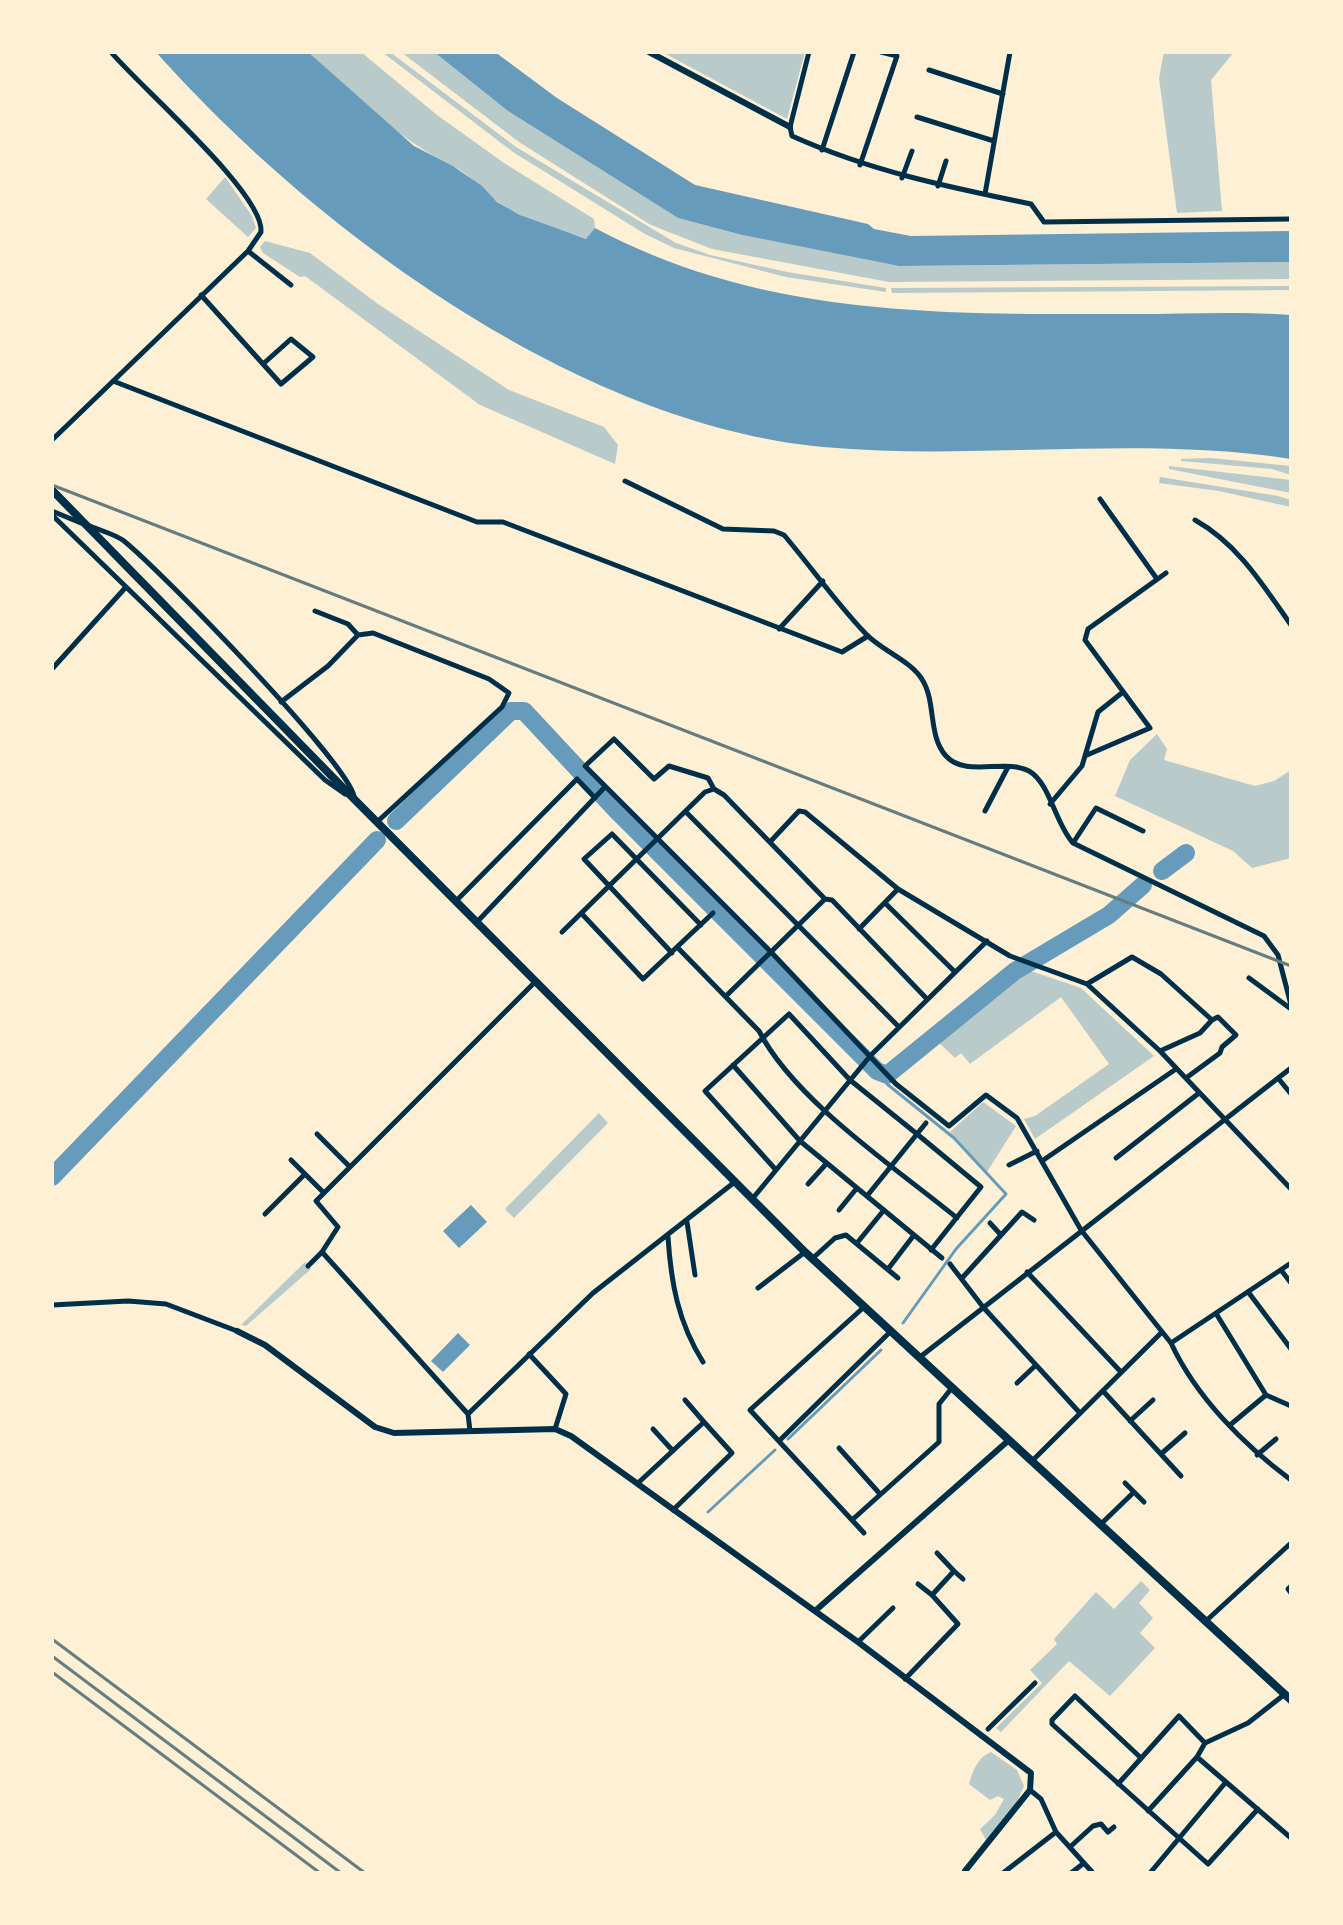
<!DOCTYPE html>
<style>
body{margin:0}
#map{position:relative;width:1343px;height:1925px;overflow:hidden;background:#fdf0d5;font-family:"DM Sans",sans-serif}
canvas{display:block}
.frame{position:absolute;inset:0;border:54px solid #fdf0d5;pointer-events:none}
</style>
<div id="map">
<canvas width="1343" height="1925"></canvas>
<div class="frame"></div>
</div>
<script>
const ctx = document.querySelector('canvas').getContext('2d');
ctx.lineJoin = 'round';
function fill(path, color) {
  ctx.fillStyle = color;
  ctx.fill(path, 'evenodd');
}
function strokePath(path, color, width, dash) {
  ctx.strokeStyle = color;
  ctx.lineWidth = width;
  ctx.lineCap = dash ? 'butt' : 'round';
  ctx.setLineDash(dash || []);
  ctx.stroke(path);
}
const green = new Path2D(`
 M308 52H361L437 115 504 163 594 219 595 228 587 239C557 229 527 221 501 204 484 193 472 175 453 166 397 139 353 94 308 52Z
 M382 52H390L516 147 676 243 710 255 787 272 886 288V292L786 277 674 248 645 234 513 152Z
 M401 52H434L508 111 678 218 742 235 899 266 1291 262V279L889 282 712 249 651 225 614 202 519 142Z
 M662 52H805L787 119Z
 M1164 52H1234L1211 80 1222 211 1177 213 1159 78Z
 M225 177 252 216 256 228 248 237 206 199Z
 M265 241 310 253 378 304 509 390 604 427 618 445 615 464 480 405 305 276 300 277 263 253 260 247Z
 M1291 286V290L892 293 891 288Z
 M1211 458 1291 466V475L1272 469 1181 461V459Z
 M1169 466 1291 480V493L1169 469Z
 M1160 477 1278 496 1291 500V507L1219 491 1159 483Z
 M1157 734 1167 749 1164 760 1255 786 1274 781 1291 770V858L1252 868 1233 851 1115 796 1130 760Z
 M1025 969 1081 988 1154 1056 1035 1139 1024 1119 1035 1116 1109 1064 1061 997 970 1064 961 1053 955 1058 936 1040Z
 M983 1102 1016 1126 987 1172 950 1132Z
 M599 1113 608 1123 514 1218 505 1209Z
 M305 1262 311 1269 246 1326 241 1325Z
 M1141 1581 1150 1590 1139 1603 1153 1618 1140 1633 1155 1648 1110 1696 1069 1661 1001 1732 996 1728 1042 1683 1030 1670 1057 1644 1054 1639 1096 1592 1114 1609Z
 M991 1752 1017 1770 1024 1786 1013 1811 987 1842 980 1829 995 1815 1004 1799 998 1796 990 1800 969 1784C973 1770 978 1757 991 1752Z`);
const water = new Path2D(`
 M156 52H308L414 146 453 166 482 186 497 202 520 215 586 239 595 228C766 319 945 314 1133 314 1186 314 1239 311 1291 315V459C1137 435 979 461 823 447 578 424 315 231 156 52Z
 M434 52H495L557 98 695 185 868 224 874 229 911 236 1291 231V262L899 266 742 235 678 218 508 111Z
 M471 1205 487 1222 459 1248 443 1231Z
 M458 1333 470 1345 443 1372 431 1361Z`);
const stream = new Path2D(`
 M887 1076V1084L954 1138 1006 1194 956 1249 903 1323
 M788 1439 881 1350
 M708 1512 775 1450`);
const river = new Path2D(`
 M396 821 511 711H524L619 813 877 1071 887 1075 1015 971 1109 915 1143 885
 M1162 871 1186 853
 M52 1177 377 840`);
const minor = new Path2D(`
 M809 52 790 127 792 136C870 171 948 187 1031 204L1044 222 1291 219
 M929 70 1003 94
 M917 117 994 141
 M822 150 854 52
 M860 165 897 56 881 52
 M902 178 912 151
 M938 186 946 161
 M985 194 1010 52
 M248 251 291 285
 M201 295 281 384 313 357 291 339 263 364
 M113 381 477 522H503L842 652 868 636
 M52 440 248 251 261 232C265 194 140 87 111 52
 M625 481 723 529 774 531 784 535C812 568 837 604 866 634 882 651 912 661 923 681 936 703 928 736 946 756 966 778 1005 758 1029 771 1050 783 1055 823 1073 843L1264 936 1278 955 1291 1005
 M1100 499 1157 579
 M52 511 81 523
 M52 515 325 780 345 794
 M1195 520C1238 544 1263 585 1291 625
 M90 526C101 531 115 534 124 541 161 571 346 761 354 796
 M315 611 348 624 358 635
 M779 629 823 581
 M52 669 126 587
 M281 702 328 666 358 635 373 633 489 679 509 693 502 707 377 822
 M1087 755 1150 728 1085 640 1088 629 1166 573
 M714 789 708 778 669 766 654 779 614 739 585 766 771 952 896 1084 949 1126 986 1095 1017 1118 1081 1230 1171 1343C1196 1397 1244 1445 1291 1480
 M1050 804 1082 766 1098 712 1123 692
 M985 811 1008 767
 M686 812 898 1026
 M770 842 799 811 805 812 898 889 1010 956 1087 984 1160 1051 1291 1189
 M1073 843 1096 808 1143 831
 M456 901 577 779 595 798
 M885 903 955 972
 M582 914 643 979 713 913
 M477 922 604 788
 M859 929 898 889
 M562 932 705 792 714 789 724 795 825 899 832 900 926 998
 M678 948 759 1031C795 1101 896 1168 957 1218
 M672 953 584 859 612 834 701 925
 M1249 978 1291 1009
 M1087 984 1132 957 1161 974 1212 1020 1200 1033 1160 1051
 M726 996 825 899
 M733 1065 800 1141 942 1258
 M1186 1078 1220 1053 1222 1047 1236 1035 1218 1017 1212 1020
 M1278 1078 1291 1094
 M317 1134 350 1167
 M1116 1158 1199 1093
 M291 1160 324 1193
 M1042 1161 1176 1069
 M1009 1165 1037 1151
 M776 1170 705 1091 789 1014 850 1080 917 1134 926 1123
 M808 1184 827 1163
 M867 1196 917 1134 981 1187 931 1250
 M753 1198 871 1055 987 941
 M839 1210 857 1188
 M265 1214 305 1174
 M687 1222 695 1275
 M990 1223 1001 1235
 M668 1237C671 1283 678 1322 703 1362
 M857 1243 884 1210
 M813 1258 835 1238 846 1235 898 1278
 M950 1264 983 1307 1079 1412
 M308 1266 322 1252
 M888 1269 914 1235
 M1281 1270 1291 1283
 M1027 1272 1120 1371
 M963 1277 1022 1212 1034 1220
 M758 1288 805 1252
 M1249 1293 1291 1349
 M52 1305 128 1301 166 1304 237 1331
 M864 1307 750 1410 864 1533
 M1217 1315 1266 1395 1291 1406
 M1171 1343 1291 1263
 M529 1354 566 1394 555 1429
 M920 1357 1291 1068
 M1017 1383 1036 1365
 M1103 1391 1181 1476
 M685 1400 704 1422
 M468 1414 322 1252 338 1227 316 1201 535 982
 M1130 1421 1153 1400
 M1230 1425 1266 1395
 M653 1429 673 1451
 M470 1431 468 1414 593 1293 736 1181
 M779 1441 890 1332
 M839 1448 880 1494
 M1161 1454 1185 1433
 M1257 1455 1276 1439
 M1033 1460 1162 1332
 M638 1483 704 1422 732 1453 673 1510
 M1125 1483 1144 1502
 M852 1520 939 1442V1404L951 1389
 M1102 1523 1134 1492
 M954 1571 963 1579
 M918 1584 932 1595
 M1291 1586 1288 1589 1291 1593
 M1207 1620 1291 1543
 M858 1642 893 1608
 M905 1679 958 1624 932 1595 954 1571 937 1553
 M988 1729 1035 1683
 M1197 1757 1291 1838
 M1141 1758 1075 1696 1052 1720V1724L1208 1864 1258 1809
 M1118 1784 1179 1716 1205 1743
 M1030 1790 1041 1799 1056 1832 1093 1873
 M1148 1811 1197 1757 1205 1743 1248 1723 1285 1694
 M1070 1847 1093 1826 1101 1824 1108 1832 1114 1827
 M1003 1873 1056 1832
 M1071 1873 1084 1863
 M1150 1873 1226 1782`);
const tertiary = new Path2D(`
 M649 52 790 127
 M237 1331 265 1345 375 1427 394 1433 555 1429 571 1436 858 1642 1031 1773 1030 1790 965 1871
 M815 1611 1009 1440`);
const primary = new Path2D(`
 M52 490 356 801 805 1252 1291 1700`);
const rail = new Path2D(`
 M52 485 1291 966
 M52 1639 365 1873
 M52 1656 341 1873
 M52 1672 320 1873`);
fill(green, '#b9caca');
fill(water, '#669bbc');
strokePath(stream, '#669bbc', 3);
strokePath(river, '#669bbc', 18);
strokePath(minor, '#003049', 5);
strokePath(tertiary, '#003049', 6);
strokePath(primary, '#003049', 8);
strokePath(rail, '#657d81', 3);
</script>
